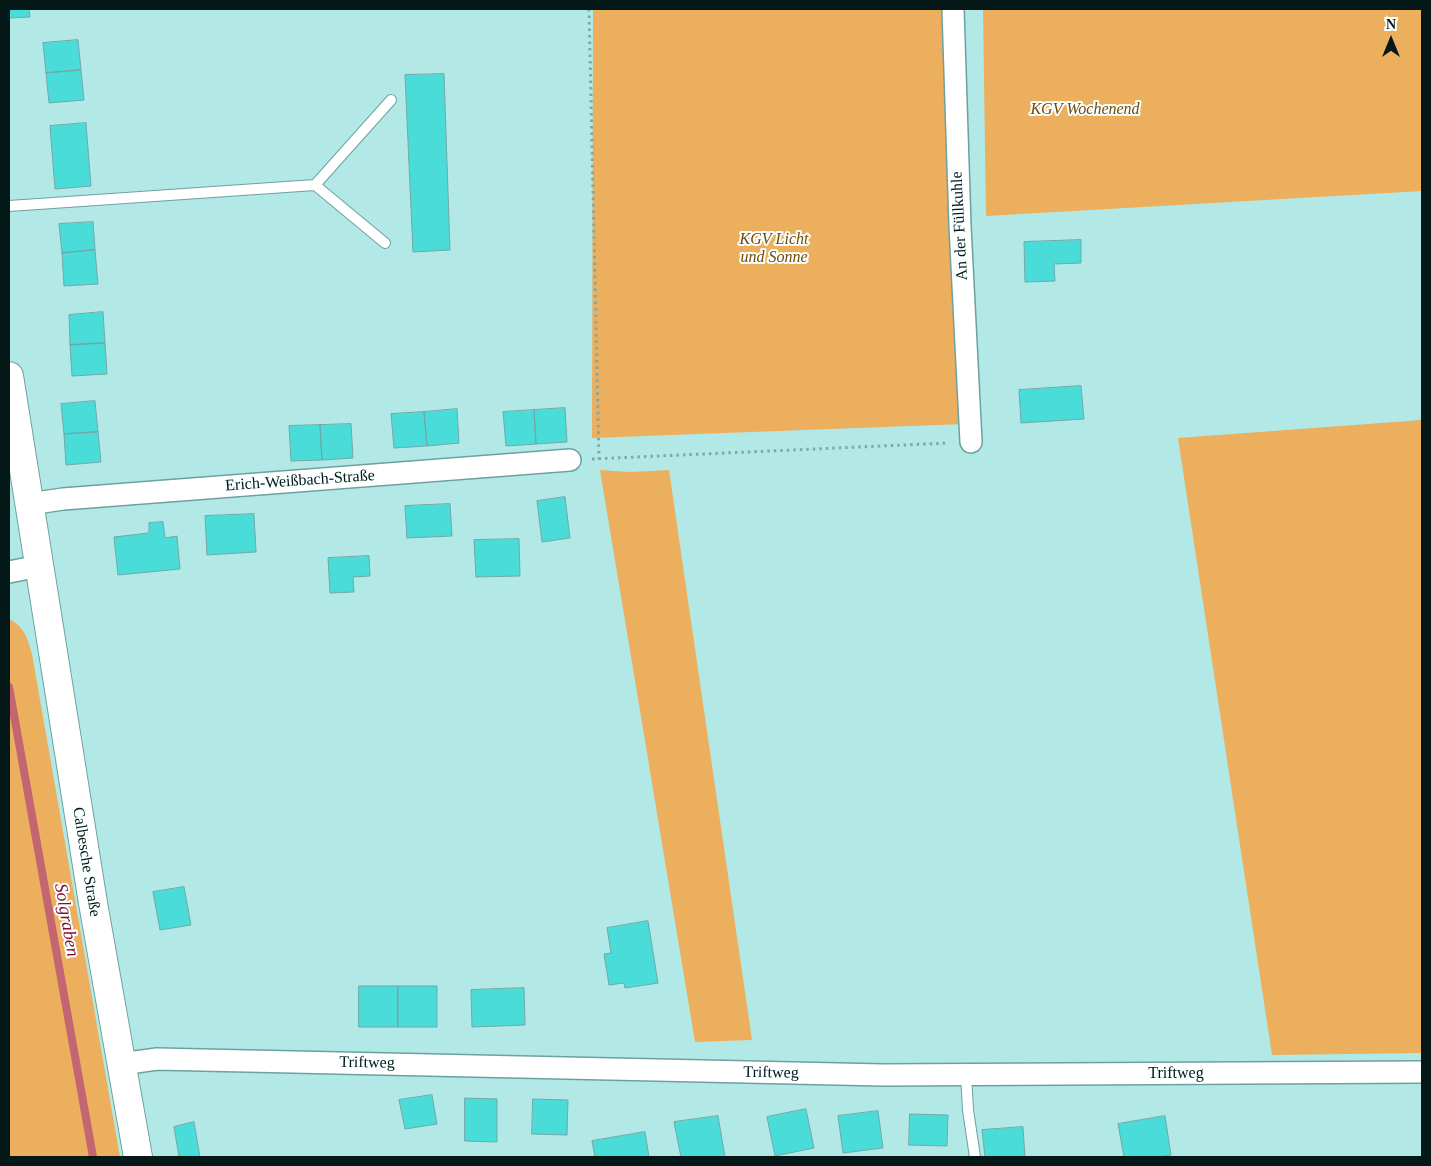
<!DOCTYPE html>
<meta charset="utf-8">
<style>
body{margin:0}
#map{position:relative;width:1431px;height:1166px;overflow:hidden;background:#b2e9e7;font-family:"Times New Roman",serif}
canvas{display:block}
.frame{position:absolute;inset:0;border:10px solid #031817;pointer-events:none}
.north{position:absolute;left:1366px;top:15px;width:50px;height:50px;-webkit-text-stroke:4px #faffff;paint-order:stroke;rotate:0deg;font-size:14px;font-weight:700;line-height:20px;text-align:center;color:#031817}
.north::after{content:'';display:block;margin:auto;width:18px;height:22px;background:#031817;clip-path:polygon(50% 0,100% 100%,50% 72%,0 100%)}
</style>
<div id="map">
<canvas width="1431" height="1166"></canvas>
<div class="frame"></div>
<div class="north">N</div>
</div>
<script>
const ctx = document.querySelector('canvas').getContext('2d');
ctx.lineJoin = 'round';
function fill(path, color) {
  ctx.fillStyle = color;
  ctx.fill(path, 'evenodd');
}
function strokePath(path, color, width, dash) {
  ctx.strokeStyle = color;
  ctx.lineWidth = width;
  ctx.lineCap = dash ? 'butt' : 'round';
  ctx.setLineDash(dash || []);
  ctx.stroke(path);
}
function write(font, color, halo, rows, align = 'center') {
  ctx.font = font + ' "Times New Roman",serif';
  ctx.lineWidth = 4;
  ctx.setLineDash([]);
  ctx.textBaseline = 'middle';
  ctx.strokeStyle = halo;
  ctx.fillStyle = color;
  for (const [text, x, y, turn = 0] of rows) {
    ctx.save();
    ctx.translate(x, y);
    ctx.rotate((+turn || 0) * Math.PI / 180);
    ctx.textAlign = isNaN(turn) ? turn : align;
    if (halo) ctx.strokeText(text, 0, 0);
    ctx.fillText(text, 0, 0);
    ctx.restore();
  }
}
const green = new Path2D(`
 M593 9H945L964 424 592 438Z
 M983 9H1422V191L986 216Z
 M1422 420V1053L1272 1055 1178 438Z
 M600 470 630 472 669 470 752 1040 695 1042Z
 M9 619C24 626 28 639 32 654L120 1157H9Z`);
const stream = new Path2D(`
 M9 687 93 1157`);
const building = new Path2D(`
 M9 9H29L30 17 9 18Z
 M78 40 81 70 46 73 43 43Z
 M81 70 84 100 49 103 46 73Z
 M444 74 450 250 413 252 405 75Z
 M86 123 91 186 55 189 50 126Z
 M93 222 95 250 62 253 59 224Z
 M1081 240V263L1054 264 1055 281 1025 282 1024 242Z
 M95 250 98 284 64 286 62 253Z
 M103 312 105 343 70 345 69 315Z
 M105 343 107 374 72 376 70 345Z
 M1081 386 1084 419 1021 423 1019 390Z
 M95 401 98 432 64 434 61 404Z
 M565 408 567 442 536 444 534 410Z
 M457 409 459 443 427 446 424 412Z
 M534 410 536 444 506 446 503 412Z
 M424 412 427 446 394 448 391 414Z
 M351 424 353 458 322 460 320 425Z
 M320 425 322 460 291 461 289 426Z
 M98 432 101 462 66 465 64 434Z
 M565 497 570 538 542 542 537 501Z
 M450 504 452 536 407 538 405 506Z
 M254 514 256 552 207 555 205 516Z
 M163 522 165 538 177 536 180 569 118 575 114 537 149 533V523Z
 M519 539 520 576 476 577 474 540Z
 M369 556 370 576 353 577 354 592 330 593 328 558Z
 M184 887 191 925 160 930 153 892Z
 M648 921 658 983 625 988 624 983 609 985 604 954 611 953 607 928Z
 M359 986H398V1027H359Z
 M398 986H437V1027H398Z
 M524 988 525 1025 472 1027 471 990Z
 M432 1095 437 1124 405 1129 399 1100Z
 M465 1098 497 1099V1142L465 1141Z
 M533 1099 568 1100 567 1135 532 1134Z
 M806 1109 814 1148 775 1156 767 1117Z
 M878 1111 883 1148 843 1153 838 1116Z
 M910 1114 948 1115 947 1146 909 1145Z
 M718 1116 725 1157H681L674 1122Z
 M1165 1116 1171 1155 1157 1157H1124L1118 1124Z
 M194 1122 200 1157H179L174 1127Z
 M1023 1127 1025 1157H985L982 1130Z
 M645 1132 649 1157H595L592 1141Z`);
const path = new Path2D(`
 M589 9 599 459
 M592 459 948 443`);
const lane = new Path2D(`
 M315 185 385 243
 M9 206 315 185 391 100
 M966 1075 968 1110 975 1157`);
const street = new Path2D(`
 M953 9 960 226 971 442
 M29 504 63 499 570 460
 M9 572 39 566
 M121 1064 157 1059 883 1075 1422 1072`);
const secondary = new Path2D(`
 M9 376 93 903 138 1157`);
const parkNames = [
 ["KGV Wochenend",1085,110],
 ["KGV Licht",774,240],
 ["und Sonne",774,258]
];
const streetNames = [
 ["An der Füllkuhle",960,226,-93],
 ["Erich-Weißbach-Straße",300,481,-4],
 ["Calbesche Straße",86,862,81],
 ["Triftweg",367,1063,1],
 ["Triftweg",771,1073,1],
 ["Triftweg",1176,1074]
];
const waterNames = [
 ["Solgraben",66,920,80]
];
fill(green, '#ebaf5e');
strokePath(stream, '#c46572', 8);
fill(building, '#4adcd8');
strokePath(building, '#72a8a6', 1);
strokePath(lane, '#6ca19f', 12);
strokePath(street, '#6ca19f', 24);
strokePath(secondary, '#6ca19f', 30);
strokePath(path, '#7daaa8', 3, [2.5, 4]);
strokePath(lane, '#fff', 10);
strokePath(street, '#fff', 21);
strokePath(secondary, '#fff', 28);
write('italic 16px', '#724a09', '#faffff', parkNames);
write('16px', '#031817', '#faffff', streetNames);
write('italic 18px', '#860e31', '#faffff', waterNames);
</script>
